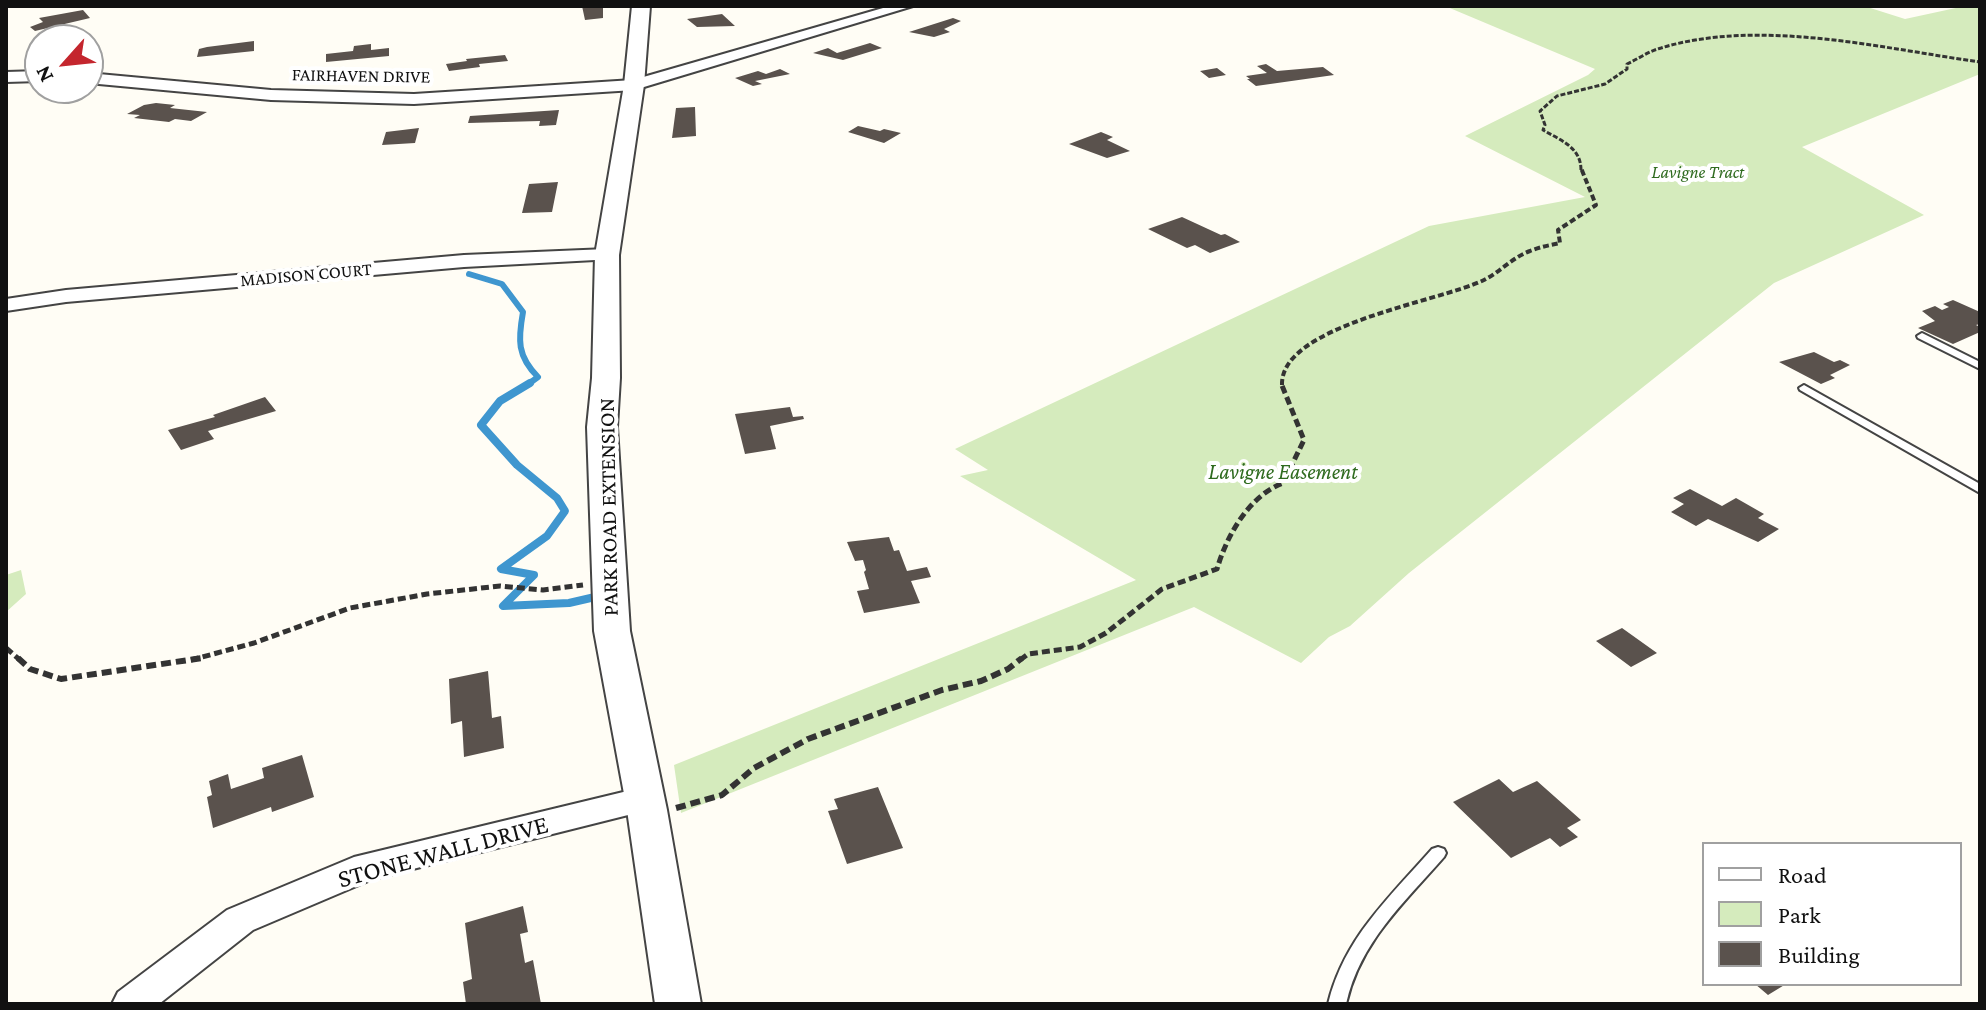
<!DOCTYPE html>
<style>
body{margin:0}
#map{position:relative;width:1986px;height:1010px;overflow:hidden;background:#fffdf5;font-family:"Crimson Pro",serif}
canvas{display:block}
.frame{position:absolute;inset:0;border:8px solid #111;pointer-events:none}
.legend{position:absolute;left:1702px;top:842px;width:260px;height:144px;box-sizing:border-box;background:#fff;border:2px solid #a0a0a0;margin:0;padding:10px 14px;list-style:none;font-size:24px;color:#111}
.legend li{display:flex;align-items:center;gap:16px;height:40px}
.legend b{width:40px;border:2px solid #a0a0a0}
.north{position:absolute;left:24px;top:24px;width:80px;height:80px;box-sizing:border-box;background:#fff;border:2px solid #a0a0a0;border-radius:50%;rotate:243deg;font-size:22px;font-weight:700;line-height:32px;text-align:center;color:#111}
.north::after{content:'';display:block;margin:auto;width:28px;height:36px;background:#c4262e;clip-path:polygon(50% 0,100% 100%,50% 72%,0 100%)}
</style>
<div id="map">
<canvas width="1986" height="1010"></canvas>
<div class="frame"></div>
<ul class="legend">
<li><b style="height:10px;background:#fff"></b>Road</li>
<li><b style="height:22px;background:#d5ebbd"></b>Park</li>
<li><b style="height:22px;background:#5a524d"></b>Building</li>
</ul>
<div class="north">N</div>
</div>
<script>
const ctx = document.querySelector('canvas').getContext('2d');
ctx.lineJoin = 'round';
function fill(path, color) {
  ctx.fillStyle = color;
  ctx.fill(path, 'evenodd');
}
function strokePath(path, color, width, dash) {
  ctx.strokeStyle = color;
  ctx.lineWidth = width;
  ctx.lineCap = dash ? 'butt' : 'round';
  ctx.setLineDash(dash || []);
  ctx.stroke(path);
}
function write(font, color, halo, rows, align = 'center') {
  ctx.font = font + ' "Crimson Pro",serif';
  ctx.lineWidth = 8;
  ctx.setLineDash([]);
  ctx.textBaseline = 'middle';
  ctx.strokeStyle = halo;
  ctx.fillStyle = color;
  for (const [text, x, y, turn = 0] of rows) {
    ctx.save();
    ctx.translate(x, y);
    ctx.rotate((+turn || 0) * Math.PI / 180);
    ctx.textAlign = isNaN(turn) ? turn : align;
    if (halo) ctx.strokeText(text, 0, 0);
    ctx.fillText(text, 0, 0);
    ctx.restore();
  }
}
const green = new Path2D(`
 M1445 6H1864L1905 19 1965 6H1980V74L1802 147 1924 215 1774 283 1409 573 1350 626 1329 637 1301 663 1194 607 681 813 674 765 1136 580 960 476 988 470 955 449 1429 226 1585 197 1465 136 1588 75 1595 69Z
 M21 570 26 594 6 612V575Z`);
const streamFar1 = new Path2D(`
 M469 274 502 284 523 312C518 340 517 356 538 377L527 385`);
const stream = new Path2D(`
 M530 383 500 401 481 425 517 465 557 498 565 511 547 536 501 569 534 575 503 606 569 603 595 597`);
const building = new Path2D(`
 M582 6H603V18L585 20Z
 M83 10 90 18 35 31 30 27 43 22 39 18Z
 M722 14 735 26 697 27 687 19Z
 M953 18 961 21 944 29 950 32 934 37 909 32Z
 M254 41V51L197 57 199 49 207 47Z
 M870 43 882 48 843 60 813 53 828 48 837 53Z
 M371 44V50L389 48V56L326 62V54L353 51 354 46Z
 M505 55 508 61 479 64 480 67 449 71 446 64 467 61 466 59Z
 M1266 64 1277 71 1323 67 1334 75 1256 86 1247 79H1250L1246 76 1267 73 1257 66Z
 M1217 68 1226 75 1209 78 1200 71Z
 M780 69 790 74 755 81 762 84 753 86 735 78 758 71 766 74Z
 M156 103 175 105 170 108 207 112 191 121 175 119 169 122 134 118 140 115 127 114 144 105Z
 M695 107 696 136 672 138 676 108Z
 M559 110 556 125 539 126 540 121 468 123 470 116Z
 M858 126 880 131 884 129 901 133 884 143 848 132Z
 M419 128 415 143 382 145 386 132Z
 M1101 132 1113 137 1107 140 1130 151 1107 158 1069 144Z
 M558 182 552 212 522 213 529 184Z
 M1182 217 1221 235 1225 234 1240 242 1210 253 1195 245 1187 248 1148 229Z
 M1953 300 1980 312V324L1976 325 1980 327V332L1953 344 1918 328 1935 321 1922 311 1935 306 1942 310 1949 307 1943 304Z
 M1814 352 1834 362 1840 360 1850 365 1830 375 1835 378 1821 384 1779 362Z
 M265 397 276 411 208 431 214 439 181 450 168 430 215 417 213 415Z
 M790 407 793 417 803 416 804 419 770 426 776 449 745 454 735 414Z
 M1690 489 1722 506 1736 498 1764 514 1758 518 1779 529 1758 542 1708 519 1696 526 1671 512 1684 504 1673 498Z
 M889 537 894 551 899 550 907 571 927 567 931 577 911 581 920 603 864 613 857 591 869 589 864 572 866 570 863 560 855 561 847 542Z
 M1622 628 1657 653 1631 667 1596 641Z
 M488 671 492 718 501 716 504 748 464 757 462 721 451 724 449 679Z
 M302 755 314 797 272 812 271 807 213 828 207 797 212 795 209 781 228 774 231 789 264 778 262 768Z
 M1499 779 1513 792 1537 781 1581 820 1567 828 1578 837 1560 847 1550 838 1511 858 1453 802Z
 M878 787 903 848 847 864 828 811 838 809 834 799Z
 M523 906 528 932 520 934 525 963 533 960 541 1004H466L463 982 472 979 465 923Z
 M1755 984H1786L1768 995Z`);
const pathFar3 = new Path2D(`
 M1581 170C1581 147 1560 140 1543 130L1545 125 1540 111 1557 96 1605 84 1627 69V64C1638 59 1649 51 1661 48 1759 18 1880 48 1980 62`);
const pathFar2 = new Path2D(`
 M1282 385C1280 325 1439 302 1484 280 1500 272 1513 257 1530 251 1540 247 1550 245 1560 243L1558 230 1596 205 1581 168`);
const pathFar1 = new Path2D(`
 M6 648 20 660
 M191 660 254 643 350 608 427 594 500 586 543 590 583 585
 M1020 660 1028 654 1080 647 1106 633 1162 589 1217 569C1227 535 1249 496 1283 483L1304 440 1281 383`);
const path = new Path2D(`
 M18 658 30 669 61 679 202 658
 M676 808 722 795 754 768 808 739 942 690 981 681 1008 669 1022 658`);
const service = new Path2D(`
 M1922 333 1980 362V369L1918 338 1917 336Z
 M1804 385 1980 484V493L1800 390 1799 388Z
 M1438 847 1444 849 1446 853 1444 857C1403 904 1360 942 1346 1004H1328C1344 938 1389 898 1432 849Z`);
const minor = new Path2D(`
 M890 6H913L634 90 414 104 271 100 88 83V73L271 90 414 94 633 80Z
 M40 71V81L6 82V72Z
 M607 249 614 251 617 255 614 259 464 267 66 302 6 311V299L66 290 464 255Z
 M644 787 656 790 660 799 656 808 373 879 253 930 159 1004H112L118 992 227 910 354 857Z`);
const tertiary = new Path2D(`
 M632 6H650L644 85 619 255 620 378 617 427 630 631 667 810 701 1004H655L627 810 594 631 587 427 592 378 595 255 624 85Z`);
const farStreetnames = [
 ["FAIRHAVEN DRIVE",361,76,1],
 ["MADISON COURT",306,275,-5]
];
const farParknames = [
 ["Lavigne Tract",1698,172]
];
const parkNames = [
 ["Lavigne Easement",1283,472]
];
const streetNames = [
 ["PARK ROAD EXTENSION",609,507,-91]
];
const nearStreetnames = [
 ["STONE WALL DRIVE",443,852,-15]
];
fill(green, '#d5ebbd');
strokePath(streamFar1, '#3f96cf', 6);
strokePath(stream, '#3f96cf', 8);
fill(building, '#5a524d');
strokePath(service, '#444', 4);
strokePath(minor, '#444', 4);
strokePath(tertiary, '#444', 4);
strokePath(pathFar3, '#333', 3, [5, 2]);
strokePath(pathFar2, '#333', 4, [6, 3]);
strokePath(pathFar1, '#333', 5, [8, 4]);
strokePath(path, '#333', 6, [10, 5]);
fill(service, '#fff');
fill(minor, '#fff');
fill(tertiary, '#fff');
write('18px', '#111', '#fff', farStreetnames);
write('italic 18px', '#2f6b1f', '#fff', farParknames);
write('italic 22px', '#2f6b1f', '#fff', parkNames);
write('22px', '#111', '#fff', streetNames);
write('26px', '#111', '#fff', nearStreetnames);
</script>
